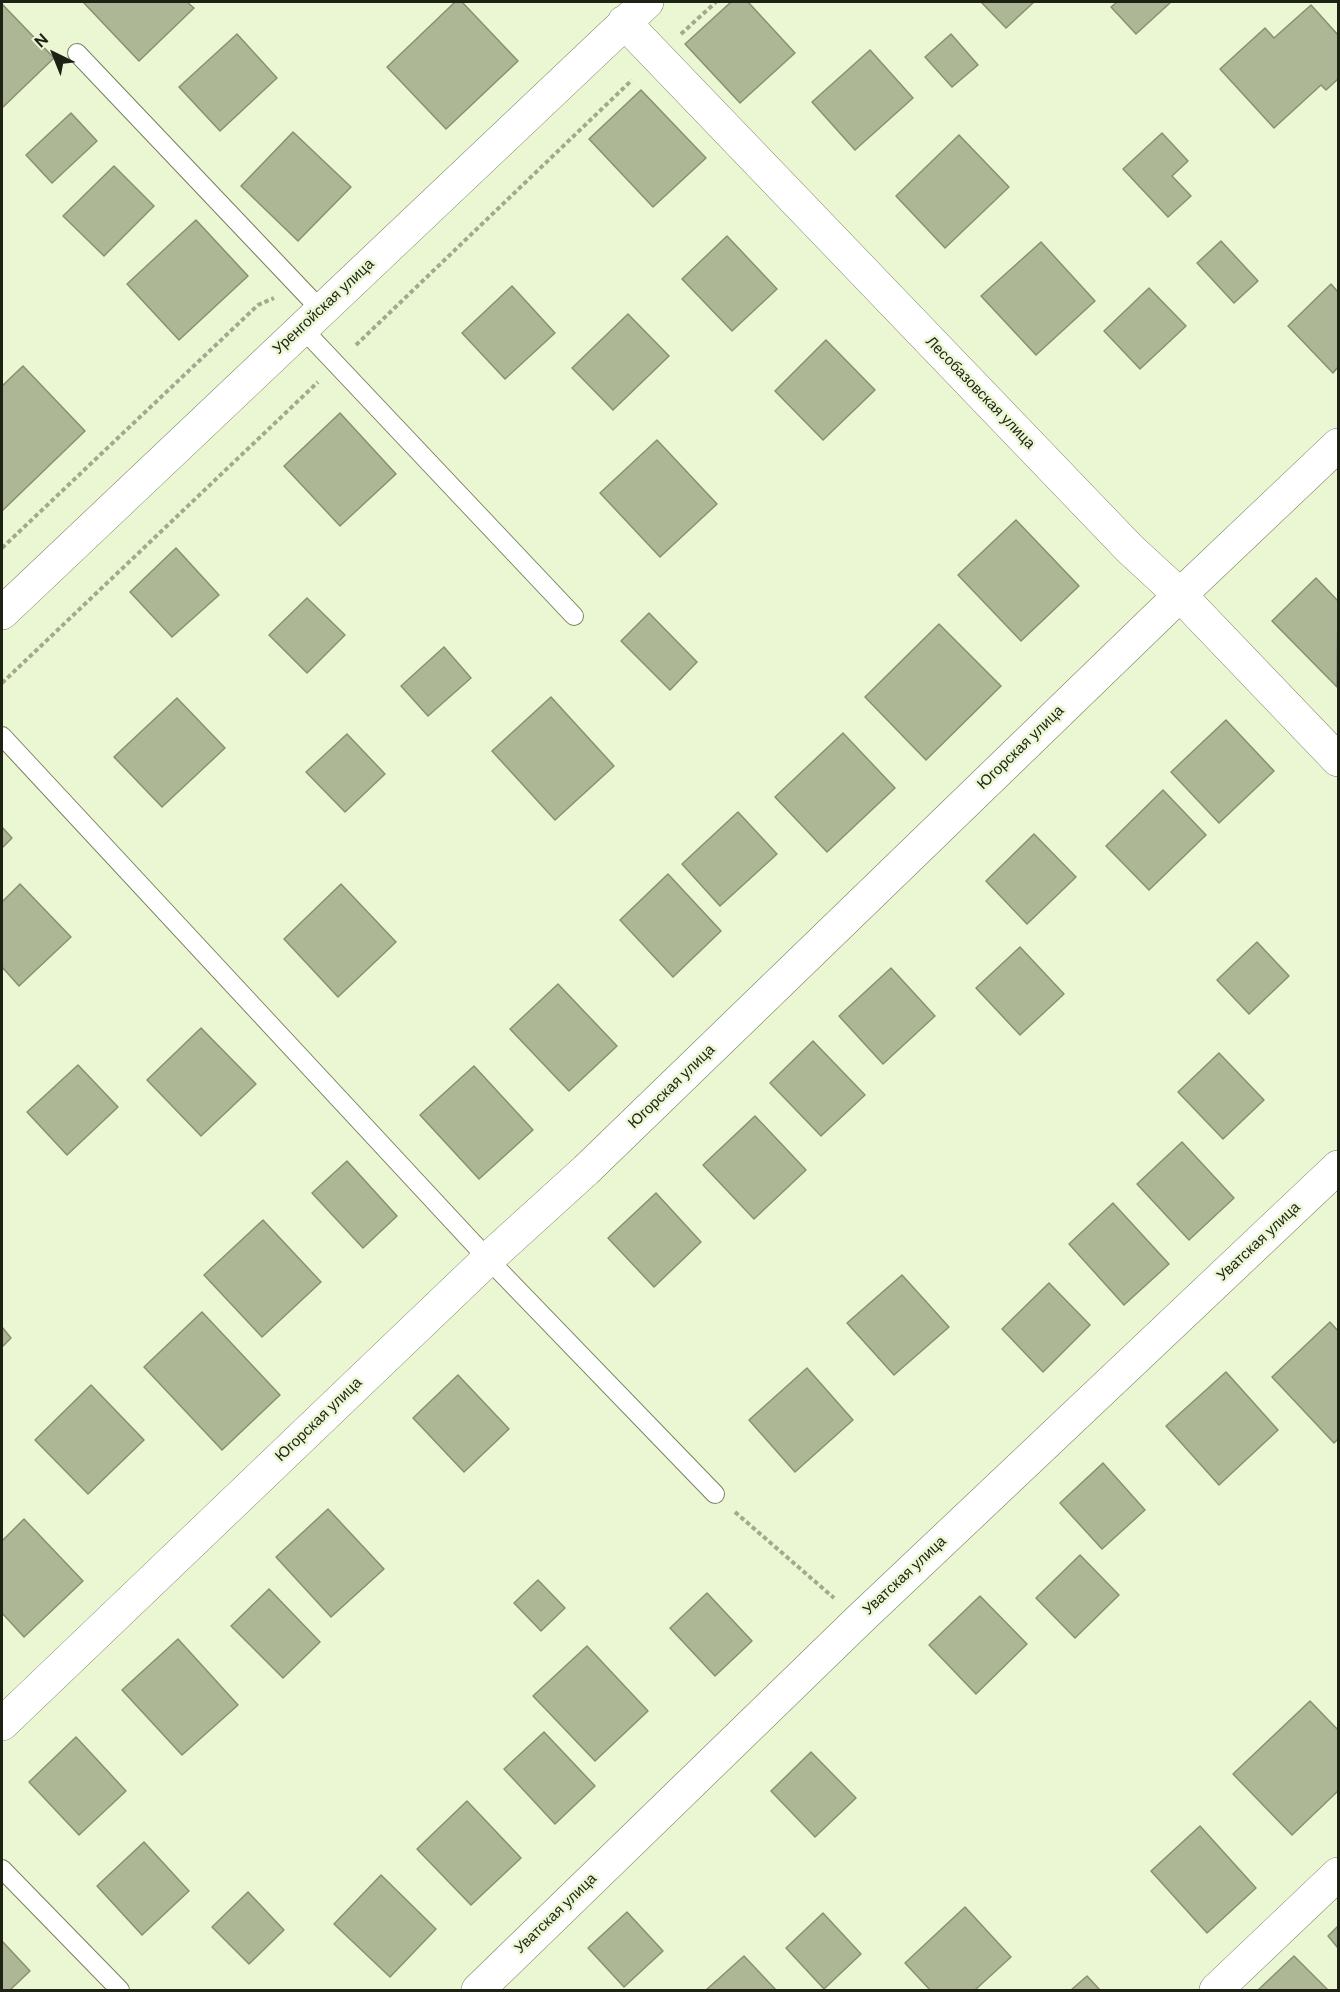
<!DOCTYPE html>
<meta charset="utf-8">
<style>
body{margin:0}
#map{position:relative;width:1340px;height:1992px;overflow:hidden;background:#ebf6d2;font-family:"DM Sans",sans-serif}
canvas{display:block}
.frame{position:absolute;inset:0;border:3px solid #1e2215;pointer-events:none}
.north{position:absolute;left:24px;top:24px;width:60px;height:60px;-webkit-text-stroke:4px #ebf6d2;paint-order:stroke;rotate:317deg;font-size:16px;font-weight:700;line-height:24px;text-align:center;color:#1e2215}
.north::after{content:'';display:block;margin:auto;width:21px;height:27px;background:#1e2215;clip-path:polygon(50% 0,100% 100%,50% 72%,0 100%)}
</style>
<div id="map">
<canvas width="1340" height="1992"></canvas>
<div class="frame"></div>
<div class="north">N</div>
</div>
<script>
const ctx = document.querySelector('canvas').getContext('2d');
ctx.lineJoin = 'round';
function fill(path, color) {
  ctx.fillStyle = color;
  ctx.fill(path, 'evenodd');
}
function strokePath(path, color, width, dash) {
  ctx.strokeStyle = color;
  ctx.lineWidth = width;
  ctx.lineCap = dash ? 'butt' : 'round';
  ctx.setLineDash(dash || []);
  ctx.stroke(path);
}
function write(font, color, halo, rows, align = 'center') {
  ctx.font = font + ' "DM Sans",sans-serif';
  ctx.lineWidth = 5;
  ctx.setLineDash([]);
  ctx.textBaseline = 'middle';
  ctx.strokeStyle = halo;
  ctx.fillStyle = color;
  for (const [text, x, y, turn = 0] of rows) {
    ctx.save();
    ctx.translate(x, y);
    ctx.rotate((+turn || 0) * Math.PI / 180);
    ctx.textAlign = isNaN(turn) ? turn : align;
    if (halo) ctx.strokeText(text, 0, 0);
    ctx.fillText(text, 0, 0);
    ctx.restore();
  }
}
const building = new Path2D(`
 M83 2H187L194 8 139 61Z
 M455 2H462L518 61 446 129 387 67Z
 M731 2H748L795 53 740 103 685 44Z
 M981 2H1034L1006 28Z
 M1117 2H1171L1136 34 1111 7Z
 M2 4 54 58 2 108Z
 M1311 5 1338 35V79L1326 90 1321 85 1274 128 1220 69 1265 28 1274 38Z
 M237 34 277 78 220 131 179 87Z
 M951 34 978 65 952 87 925 57Z
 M870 50 913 98 855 150 812 102Z
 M641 90 706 158 653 207 589 139Z
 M71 113 97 141 52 183 26 155Z
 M293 132 351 187 298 241 241 186Z
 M1162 133 1188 161 1172 176 1191 196 1168 217 1123 169Z
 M959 135 1009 187 945 248 896 196Z
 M114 166 154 206 104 256 63 216Z
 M196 220 248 276 179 340 127 284Z
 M727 236 777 289 732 331 682 279Z
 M1221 241 1258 281 1234 303 1197 263Z
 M1041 242 1095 301 1036 355 981 296Z
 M1331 284 1338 292V367L1333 373 1288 326Z
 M512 286 555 333 505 379 462 333Z
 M1149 288 1186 326 1140 369 1104 331Z
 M628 314 669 356 613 410 572 368Z
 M826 340 875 390 823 440 775 391Z
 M23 366 85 431 2 511V386Z
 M340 413 396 474 340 526 284 466Z
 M657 440 717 504 660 557 600 493Z
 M1016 520 1079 586 1021 641 958 575Z
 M176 548 219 595 172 637 130 592Z
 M1316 578 1338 601 1337 687 1272 621Z
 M307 598 345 635 307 673 269 635Z
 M649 613 697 662 670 690 621 641Z
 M939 624 1001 686 926 760 865 697Z
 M444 647 471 678 428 716 401 686Z
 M551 697 614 766 555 820 492 751Z
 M177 698 225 748 162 807 114 757Z
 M1226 720 1274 771 1219 823 1171 772Z
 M843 733 895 788 827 852 775 797Z
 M347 734 385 774 345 812 306 772Z
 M1163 790 1206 835 1149 890 1106 846Z
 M738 812 777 854 720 906 682 864Z
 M2 827 12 838 2 848Z
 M1034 834 1076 877 1027 924 986 881Z
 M668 874 721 931 673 977 620 920Z
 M20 884 71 937 19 986 2 967V902Z
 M341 884 396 942 338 997 284 939Z
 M1257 942 1289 976 1249 1014 1217 980Z
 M1020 947 1064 994 1020 1035 976 988Z
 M891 968 935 1016 883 1064 839 1016Z
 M558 984 617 1046 569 1091 510 1029Z
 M201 1028 256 1084 201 1136 147 1080Z
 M813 1041 865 1095 821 1136 770 1083Z
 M1219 1053 1264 1100 1223 1139 1178 1092Z
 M78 1065 118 1107 67 1155 27 1112Z
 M474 1066 533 1130 479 1179 420 1115Z
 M755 1116 806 1170 754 1219 703 1165Z
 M1182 1142 1234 1198 1189 1240 1137 1184Z
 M347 1161 397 1216 363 1248 312 1193Z
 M656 1193 701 1242 654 1287 608 1238Z
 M1113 1203 1169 1264 1124 1305 1069 1244Z
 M263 1220 321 1282 262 1337 204 1275Z
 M902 1275 949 1327 894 1375 847 1323Z
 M1049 1283 1090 1325 1043 1372 1002 1329Z
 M202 1312 280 1395 222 1450 144 1367Z
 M1330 1322 1338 1331V1439L1334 1443 1272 1377Z
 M2 1327 11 1338 2 1347Z
 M807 1368 853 1420 795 1472 749 1420Z
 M1226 1372 1278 1430 1219 1485 1166 1426Z
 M458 1375 509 1429 464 1472 413 1418Z
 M91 1385 144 1440 88 1494 35 1440Z
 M1103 1463 1145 1510 1102 1549 1060 1503Z
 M328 1509 384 1569 331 1617 276 1557Z
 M24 1519 83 1581 24 1637 2 1613V1541Z
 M1080 1555 1119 1595 1075 1638 1036 1598Z
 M538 1580 565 1608 541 1631 514 1603Z
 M269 1589 320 1642 283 1678 231 1626Z
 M707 1593 752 1641 715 1676 670 1628Z
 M980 1596 1027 1644 976 1694 929 1645Z
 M178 1639 238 1705 182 1755 122 1690Z
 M587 1646 648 1711 595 1761 533 1696Z
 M1310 1701 1338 1730V1791L1292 1835 1233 1774Z
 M544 1732 595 1786 555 1824 504 1769Z
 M76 1737 126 1791 79 1835 29 1782Z
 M811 1752 856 1798 815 1837 771 1791Z
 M467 1801 521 1858 471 1905 417 1849Z
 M1200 1826 1256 1888 1207 1933 1151 1871Z
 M144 1842 189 1891 142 1935 97 1886Z
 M381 1875 436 1929 390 1977 334 1924Z
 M248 1892 284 1930 249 1964 212 1927Z
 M965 1907 1011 1957 975 1990H930L905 1963Z
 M627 1912 663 1951 624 1987 588 1948Z
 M823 1913 861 1954 824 1989 786 1948Z
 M1338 1926V1948L1328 1936Z
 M2 1941 30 1971 10 1990H2Z
 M744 1956 776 1990H706Z
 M1294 1956 1328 1990H1258Z
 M1087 1976 1100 1990H1071Z`);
const path = new Path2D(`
 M681 34 716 2
 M356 345 632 80
 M2 548 258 305 274 298
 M2 683 318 382
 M735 1512 834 1598`);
const service = new Path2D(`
 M77 53 321 310
 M302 328 574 616
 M2 736 488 1259 715 1494
 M2 1869 120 1990`);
const minor = new Path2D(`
 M624 22 1130 549 1180 595 1338 760
 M2 613 647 2
 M2 1724 488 1259 586 1170 1180 595 1338 445
 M478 1990 859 1620 1338 1167
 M1216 1990 1338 1874`);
const streetNames = [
 ["Уренгойская улица",324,307,-43],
 ["Лесобазовская улица",980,393,46],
 ["Югорская улица",1021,748,-44],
 ["Югорская улица",672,1087,-44],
 ["Уватская улица",1259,1242,-43],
 ["Югорская улица",319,1420,-44],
 ["Уватская улица",905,1576,-43],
 ["Уватская улица",556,1914,-44]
];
fill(building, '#adb695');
strokePath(building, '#879070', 1.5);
strokePath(service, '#778060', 20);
strokePath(minor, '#778060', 34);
strokePath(path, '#a1aa8e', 4, [4.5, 3]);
strokePath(service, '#fff', 18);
strokePath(minor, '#fff', 33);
write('15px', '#1e2215', '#ebf6d2', streetNames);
</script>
